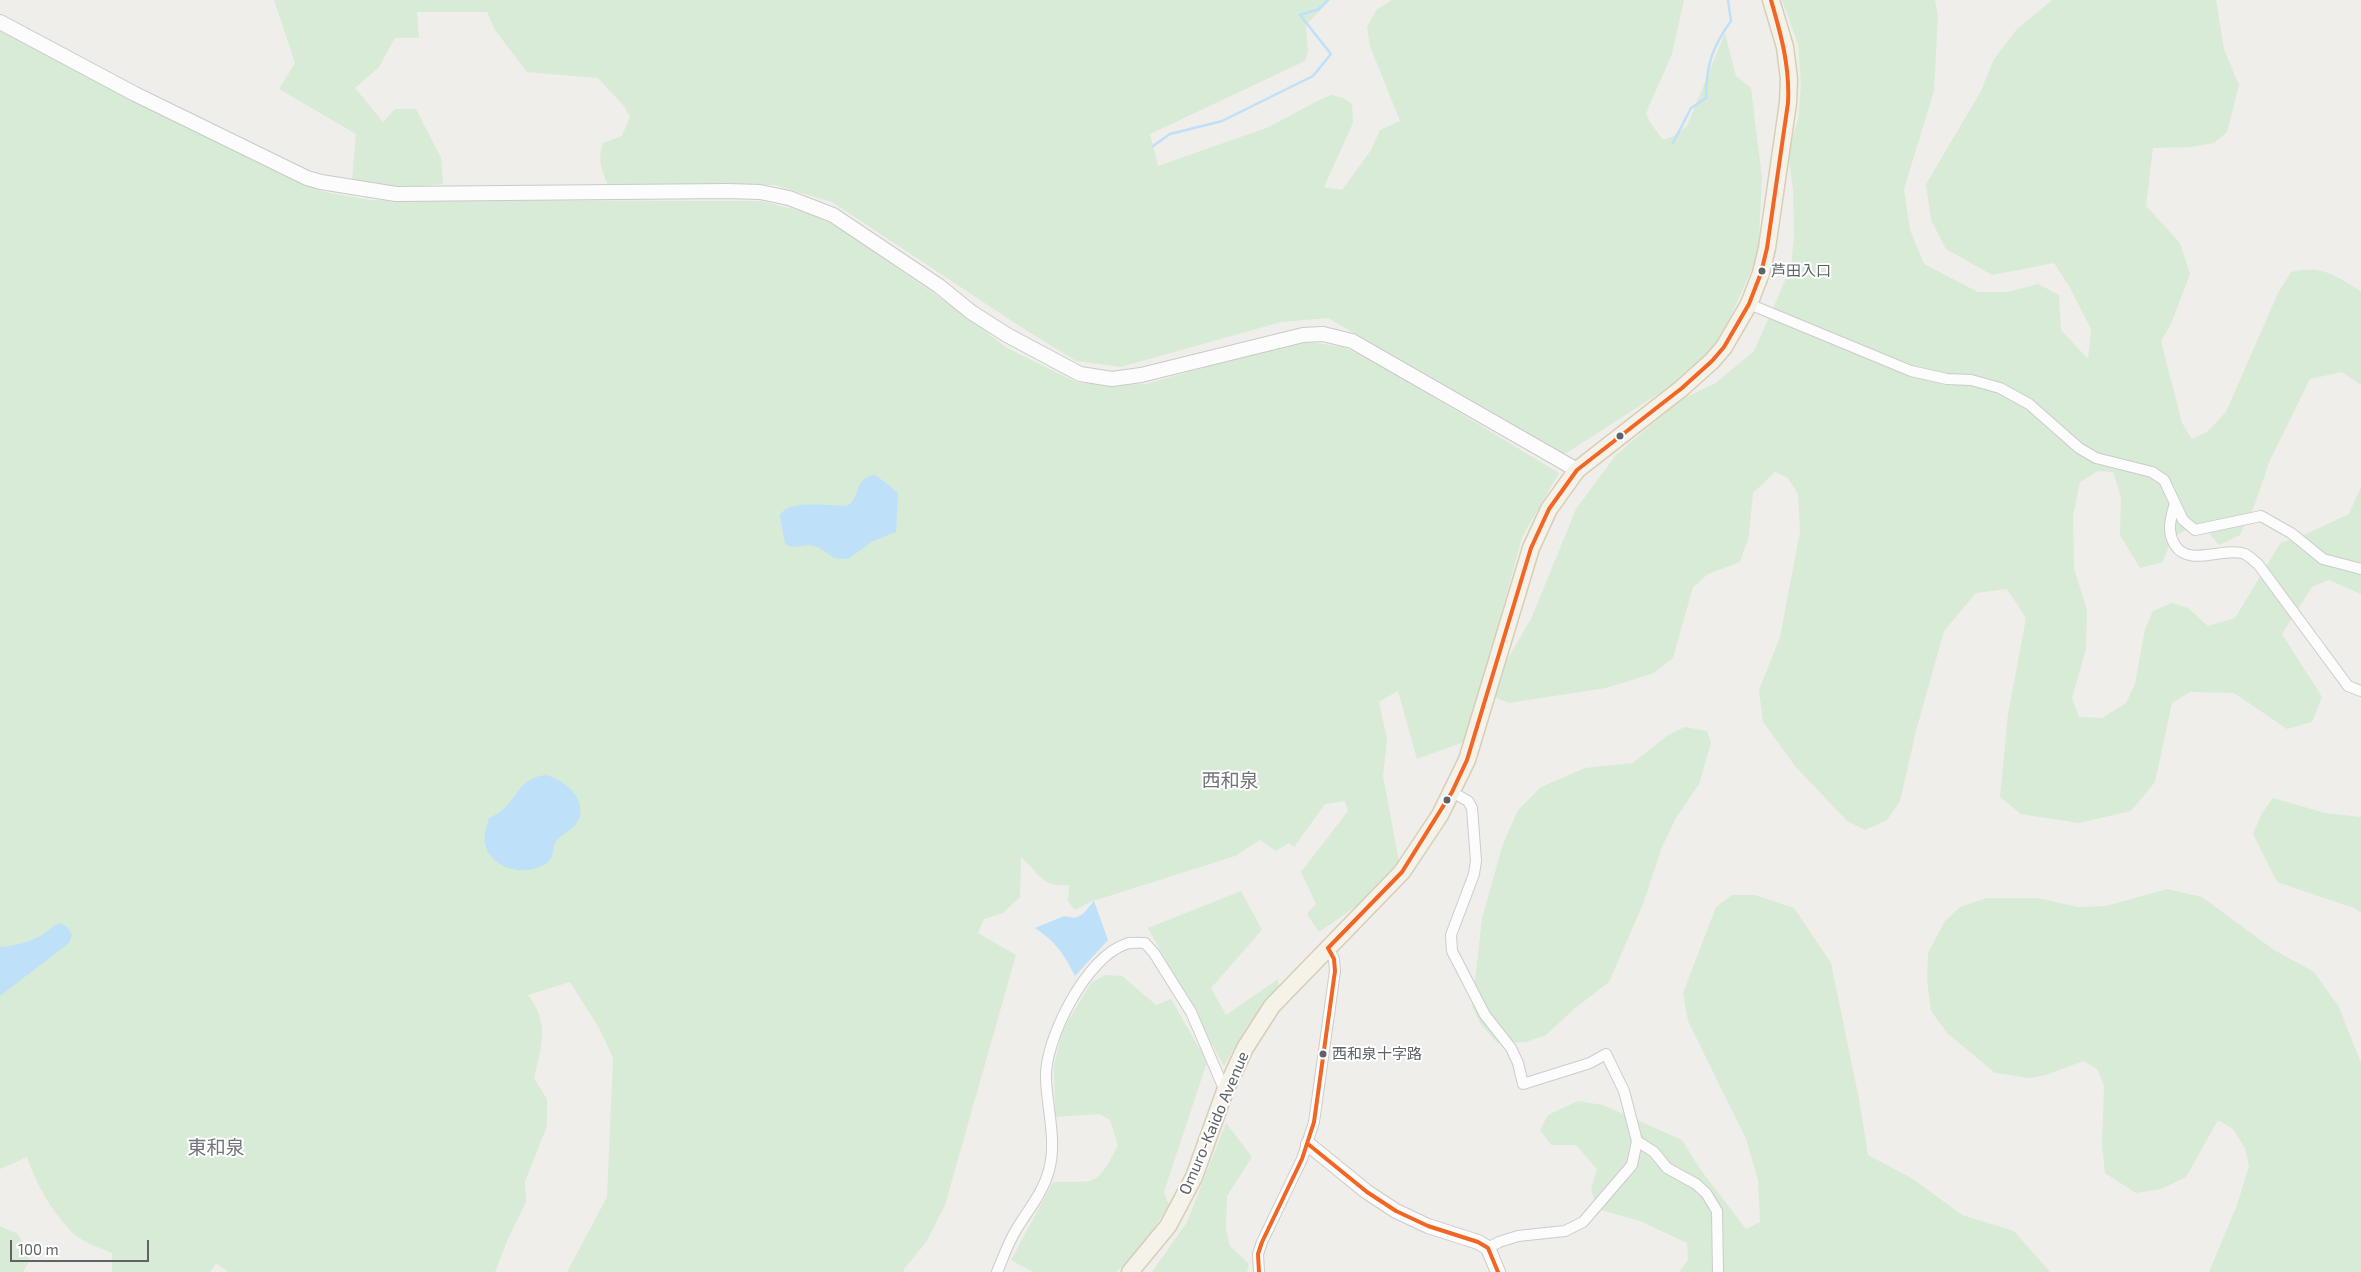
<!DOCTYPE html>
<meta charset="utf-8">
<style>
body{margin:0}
#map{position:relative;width:2361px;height:1272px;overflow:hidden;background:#efeeea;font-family:"Exo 2",sans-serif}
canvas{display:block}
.scale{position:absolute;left:10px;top:1240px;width:139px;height:22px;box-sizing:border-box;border:2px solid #5f6368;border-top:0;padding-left:6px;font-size:15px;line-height:18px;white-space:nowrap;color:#5f6368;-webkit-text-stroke:4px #fff;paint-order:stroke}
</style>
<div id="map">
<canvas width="2361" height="1272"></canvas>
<div class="scale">100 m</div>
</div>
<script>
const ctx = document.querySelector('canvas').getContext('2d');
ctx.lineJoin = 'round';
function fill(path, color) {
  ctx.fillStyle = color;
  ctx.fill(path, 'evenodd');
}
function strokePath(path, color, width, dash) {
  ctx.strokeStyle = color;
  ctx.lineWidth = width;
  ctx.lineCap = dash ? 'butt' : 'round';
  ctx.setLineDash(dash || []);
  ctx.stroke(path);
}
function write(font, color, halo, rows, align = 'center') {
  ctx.font = font + ' "Exo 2","Noto Sans JP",sans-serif';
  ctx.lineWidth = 4;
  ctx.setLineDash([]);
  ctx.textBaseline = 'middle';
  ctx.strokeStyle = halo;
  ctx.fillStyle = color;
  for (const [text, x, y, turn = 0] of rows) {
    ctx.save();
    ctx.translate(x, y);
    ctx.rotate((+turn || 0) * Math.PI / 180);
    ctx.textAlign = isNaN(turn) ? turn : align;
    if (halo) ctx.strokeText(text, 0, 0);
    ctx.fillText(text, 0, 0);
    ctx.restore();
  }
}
const green = new Path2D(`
 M274 0H1330L1306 25 1308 51 1305 61 1150 134 1158 166 1269 127 1321 99 1332 95 1343 98 1352 104 1353 123 1324 187 1342 190 1371 150 1380 130 1400 121 1370 46 1367 27 1377 9 1392 0H1684L1672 54 1646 113 1650 122 1663 140 1674 136 1687 126 1725 33 1736 76 1751 88 1762 177 1758 255 1722 336 1689 374 1565 454 1328 318 1281 322 1121 367 1076 361 1021 327 832 202 774 185H608C602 170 597 159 603 143L622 136 630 117 624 106 598 78 527 72 495 30 487 12H417L419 38H395L379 67 355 88 383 122 395 109H416L441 158 443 184 397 188 352 180 356 134 279 89 295 63Z
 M1782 0H1935L1938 16 1934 91 1904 189 1910 230 1924 264 1978 292H2008L2038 284 2059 295 2061 330 2088 359 2091 329 2069 286 2054 263 1992 275 1946 249 1931 220 1926 184 1980 93 1994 59 2017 29 2052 0H2216L2224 49 2239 85 2227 132 2214 143 2191 147 2153 148 2146 206 2180 243 2190 274 2171 324 2161 341 2182 423 2192 439 2207 432 2226 412 2278 293 2291 272C2322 264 2335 276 2361 291V385L2342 372 2310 379 2270 460 2253 509 2240 535 2219 545 2203 526C2174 532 2173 535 2163 562L2140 568 2120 535 2121 497 2113 472 2098 471 2080 482 2073 516 2074 568 2087 610 2086 649 2072 698 2079 717 2102 718 2126 703 2135 684 2145 629 2153 611 2172 603 2188 608 2208 626 2235 618 2281 542 2295 539 2349 514 2361 487V594L2329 580 2312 587 2282 634 2322 697 2312 722 2287 729 2234 693 2190 692 2172 703 2155 782 2131 811 2078 823 2021 814 2000 797 2008 714 2026 618 2007 589 1976 593 1944 631 1916 731 1900 801 1887 820 1865 830 1847 821 1795 766 1763 722 1759 690 1780 637 1800 532 1798 494 1788 478 1775 472 1753 493 1749 536 1740 562 1708 574 1693 587 1673 658 1654 673 1606 688 1509 703 1487 694 1531 619 1576 509 1616 455 1680 400 1716 383 1754 351 1774 306 1791 267 1794 237 1793 190 1788 151 1798 120 1801 84 1798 44Z
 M0 31 289 177 324 192 371 200 761 201 813 214 841 229 956 309 1007 348 1078 383 1112 385 1146 384 1284 345 1311 342 1343 347 1377 363 1559 473 1522 537 1467 741 1417 759 1398 691 1379 702 1387 739 1383 776 1399 861C1380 892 1348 912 1319 932L1307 914 1316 904 1301 872 1348 811 1345 801 1325 804 1294 847 1289 843 1276 851 1260 840 1235 856 1090 902 1075 910 1068 901 1069 885C1042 888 1039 873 1021 857L1020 897 1003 913 984 919 978 933 1016 955 945 1205 927 1241 904 1269V1272H567L607 1197 613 1058 599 1028 570 982 528 995C550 1024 542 1045 534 1078L547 1099V1126L525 1181 526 1202 508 1239 495 1272H228L216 1263 210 1272H112V1253C100 1248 83 1242 74 1234 53 1214 36 1184 27 1157L0 1169Z
 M1685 727 1707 731 1711 743 1699 784 1676 818 1662 847 1643 904 1609 982 1574 1009 1546 1035 1526 1042 1497 1043 1480 1023 1472 1007 1482 918 1503 844 1518 810 1541 787 1585 768 1633 763 1668 735Z
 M2273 798 2325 813 2361 817V913L2354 908 2277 882 2253 834 2262 813Z
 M2167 889 2202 897 2274 950 2314 972 2339 1007 2361 1063V1272H2209L2237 1205 2249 1166 2245 1148 2233 1129 2218 1120 2186 1177 2161 1189 2136 1193 2105 1173 2102 1144 2104 1085 2097 1069 2083 1061 2046 1075 2029 1078 1995 1073 1947 1033 1931 1011 1927 980 1928 953 1945 921 1960 907 1987 898H2037L2078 907 2106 906Z
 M1241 891 1262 930 1211 988 1226 1015 1278 979 1279 988 1247 1026 1224 1066 1148 928Z
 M1732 895H1755L1794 908 1831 963 1859 1099 1868 1155 1913 1179 1962 1215 2014 1231 2050 1272H1679L1688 1260 1687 1243 1640 1221 1597 1209 1591 1189 1597 1169 1576 1145H1551L1540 1130 1548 1115 1578 1101 1603 1105 1682 1140 1700 1169 1746 1229 1760 1222 1758 1180 1746 1139 1688 1021 1683 993 1716 907Z
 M1105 975 1122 976 1156 1005 1171 999 1207 1062 1164 1192 1169 1205 1140 1250 1116 1272H1033L1011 1260 1053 1182C1098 1182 1097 1186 1118 1145L1110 1120 1100 1114 1055 1117 1054 1066 1062 1031 1091 983Z
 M1226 1123 1252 1157 1227 1196 1226 1230 1230 1246 1249 1264 1247 1272H1152L1187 1222Z
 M0 1226 18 1234 30 1260 23 1272H0Z`);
const water = new Path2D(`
 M874 475C878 476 895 490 898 494L896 532 873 541 848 559 834 558 820 548 810 545 792 547 785 544 780 516C786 499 829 506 845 506L850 504C860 493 856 478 874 475Z
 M546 775C566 781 591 802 576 824 571 831 564 833 558 839 551 845 556 855 548 862 528 878 491 870 485 844 483 835 487 826 489 818 518 807 514 778 546 775Z
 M1094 901 1108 940 1075 976C1065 955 1055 941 1035 928L1064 916 1075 918 1083 914Z
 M61 923 68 928 72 935 69 943 0 996V947C14 946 26 943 38 937 47 933 52 925 61 923Z`);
const stream = new Path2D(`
 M1673 143 1691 108 1706 98C1706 66 1712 47 1731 21L1728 0
 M1153 146 1170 134 1222 121 1313 76 1331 54 1300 15 1319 9 1328 0`);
const street = new Path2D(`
 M1749 304 1911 371 1947 379 1971 380 2000 388 2029 404 2079 448 2096 458 2152 472 2164 480 2183 520 2195 530 2261 516 2291 533 2323 559 2361 569
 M2175 503C2171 517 2166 531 2175 545 2189 568 2224 546 2245 554 2249 556 2254 561 2258 564L2348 686 2361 691
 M1452 792 1468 801 1472 808 1476 861 1474 874 1451 935 1452 951 1485 1015 1511 1048 1518 1063 1523 1084 1590 1063 1606 1054 1624 1091 1637 1141 1632 1165 1583 1222 1565 1231 1518 1236 1499 1242 1488 1248
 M1637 1141 1654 1152 1667 1168 1696 1184 1706 1193 1717 1211 1718 1272
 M997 1272C1003 1258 1008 1243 1016 1230 1028 1210 1043 1193 1049 1170 1057 1141 1047 1108 1046 1079 1044 1040 1087 956 1126 944 1132 942 1139 943 1145 943L1154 953 1191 1012 1225 1091
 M1259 1272 1258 1254 1262 1242 1302 1159 1314 1122 1335 971 1334 959 1328 948`);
const secondary = new Path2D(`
 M0 22 135 94 307 178 321 182 396 194 727 191 760 192 789 198 833 215 939 286 971 312 1007 335 1080 374 1112 379 1141 375 1303 335 1323 334 1352 341 1577 470
 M1308 1144 1367 1192 1396 1211 1428 1226 1478 1242 1488 1248 1498 1272`);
const primary = new Path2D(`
 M1130 1272 1168 1226 1194 1177 1225 1091 1245 1048 1272 1006 1402 872 1440 815 1467 760 1531 548 1549 509 1577 470 1682 388 1712 361 1724 347 1749 304 1761 273 1767 248 1788 103 1789 79 1785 47 1771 0`);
const bus1 = new Path2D(`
 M1328 948 1402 872 1452 792 1467 760 1531 548 1549 509 1577 470 1682 388 1712 361 1724 347 1749 304 1761 273 1767 248 1788 103C1790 66 1781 35 1771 0
 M1308 1144 1367 1192 1396 1211 1428 1226 1478 1242 1488 1248 1498 1272
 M1259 1272 1258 1254 1262 1242 1302 1159 1314 1122 1335 971 1334 959 1328 948`);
const markers = [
 [1762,271,4.5,"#5f6368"],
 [1620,436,4.5,"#5f6368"],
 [1447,800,4.5,"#5f6368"],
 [1323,1054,4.5,"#5f6368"]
];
const busNames = [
 ["芦田入口",1771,271],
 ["西和泉十字路",1332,1054]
];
const streetNames = [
 ["Omuro-Kaido Avenue",1214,1123,-67]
];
const quarterNames = [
 ["西和泉",1230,781],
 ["東和泉",216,1148]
];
fill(green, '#d8ebd6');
fill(water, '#bfe0f9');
strokePath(stream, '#bfe0f9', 2.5);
strokePath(street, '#cbcccc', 12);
strokePath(secondary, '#cacacb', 16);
strokePath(primary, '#d7ceb8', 19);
strokePath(street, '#fdfcfc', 10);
strokePath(secondary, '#fdfcfc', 14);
strokePath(primary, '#f4f2e9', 16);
strokePath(bus1, '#f26522', 4);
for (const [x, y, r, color] of markers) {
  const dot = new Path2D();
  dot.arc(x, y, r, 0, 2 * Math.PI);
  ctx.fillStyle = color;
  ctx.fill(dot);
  strokePath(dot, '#fff', 2);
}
write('15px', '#5f6368', '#fff', busNames, 'left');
write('16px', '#5f6368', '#fff', streetNames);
write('19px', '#70757a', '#fff', quarterNames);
</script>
